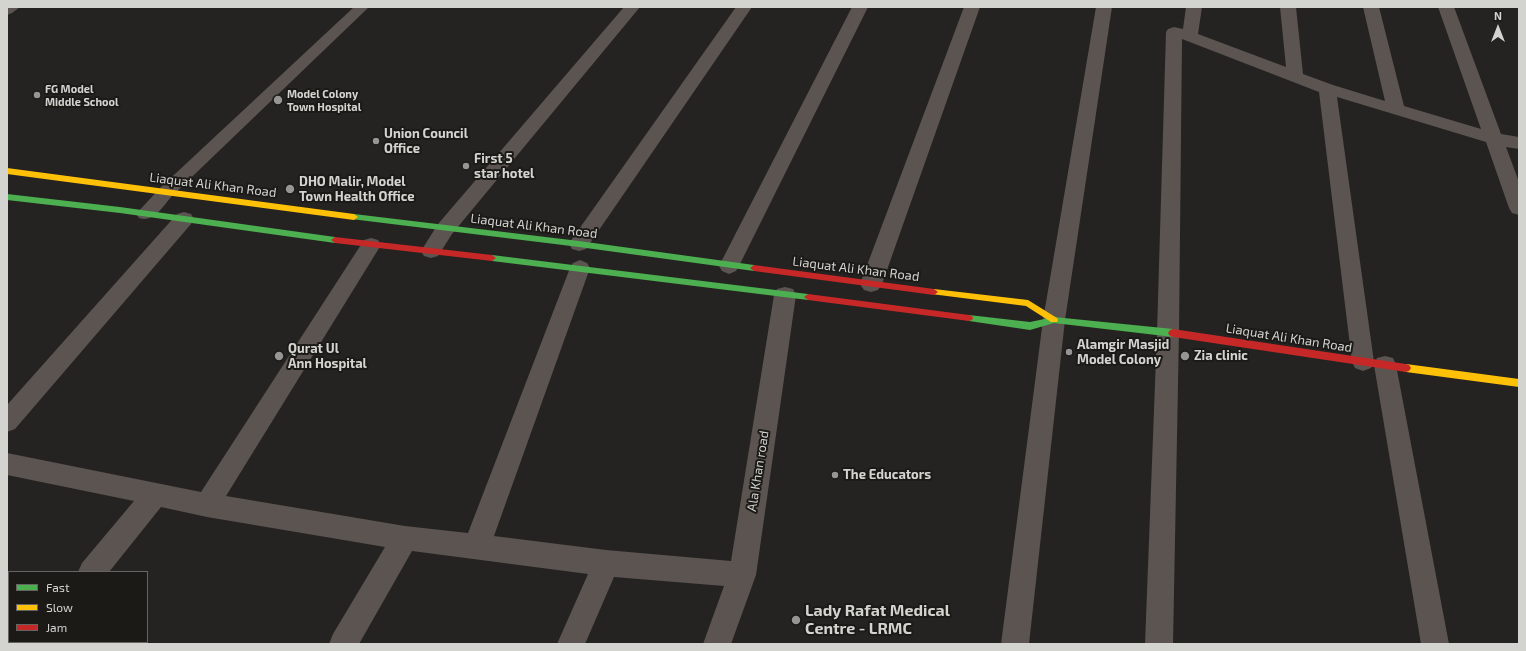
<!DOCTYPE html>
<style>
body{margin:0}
#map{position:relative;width:1526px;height:651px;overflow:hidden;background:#242321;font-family:"Exo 2",sans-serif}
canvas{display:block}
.frame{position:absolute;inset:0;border:8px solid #d3d3d0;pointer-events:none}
.legend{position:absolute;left:8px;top:571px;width:140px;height:72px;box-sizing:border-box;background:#1b1a17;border:1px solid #656461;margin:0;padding:5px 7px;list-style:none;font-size:12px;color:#d3d3d0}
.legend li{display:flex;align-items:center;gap:8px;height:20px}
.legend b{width:20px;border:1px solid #656461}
.north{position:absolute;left:1478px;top:8px;width:40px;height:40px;-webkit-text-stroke:3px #1b1a17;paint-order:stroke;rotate:0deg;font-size:11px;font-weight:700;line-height:16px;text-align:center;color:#d3d3d0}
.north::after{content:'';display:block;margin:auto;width:14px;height:18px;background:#d3d3d0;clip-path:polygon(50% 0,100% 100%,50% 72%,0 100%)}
</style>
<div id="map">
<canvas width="1526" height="651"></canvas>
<div class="frame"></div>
<ul class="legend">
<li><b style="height:5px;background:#4caf50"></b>Fast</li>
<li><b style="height:5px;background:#ffc107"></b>Slow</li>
<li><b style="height:5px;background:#c62828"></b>Jam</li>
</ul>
<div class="north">N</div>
</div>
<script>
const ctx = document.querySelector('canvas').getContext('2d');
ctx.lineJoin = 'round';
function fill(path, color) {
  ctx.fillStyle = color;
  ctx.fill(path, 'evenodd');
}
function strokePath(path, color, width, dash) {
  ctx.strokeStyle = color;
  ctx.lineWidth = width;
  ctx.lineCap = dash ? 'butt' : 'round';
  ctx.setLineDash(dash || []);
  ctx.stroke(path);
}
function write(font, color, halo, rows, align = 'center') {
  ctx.font = font + ' "Exo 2",sans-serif';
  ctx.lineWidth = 4;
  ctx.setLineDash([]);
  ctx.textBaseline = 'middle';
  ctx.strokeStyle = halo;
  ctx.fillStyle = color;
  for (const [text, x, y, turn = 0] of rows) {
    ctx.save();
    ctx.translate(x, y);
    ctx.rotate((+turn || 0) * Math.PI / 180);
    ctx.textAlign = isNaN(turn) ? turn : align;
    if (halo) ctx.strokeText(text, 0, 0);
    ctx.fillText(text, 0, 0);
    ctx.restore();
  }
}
const lane = new Path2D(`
 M354 7H369L172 196C163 206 154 223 139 218L136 214 160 188Z`);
const street = new Path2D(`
 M7 7H20L12 13 7 15Z
 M624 7H640L452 234 438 256 431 258 424 256 421 251 438 224Z
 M736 7H752L586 249 579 251 572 249 569 244 572 239Z
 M852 7H868L739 266 736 271 729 274 722 271 719 266Z
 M964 7H980L882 284 878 290 871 292 864 290 860 284Z
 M1096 7H1112L1065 320 1029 644H1001L1043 320Z
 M1186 7H1202L1198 34 1286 67 1280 7H1296L1303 74 1333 85 1385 101 1363 7H1379L1404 106 1481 129 1438 7H1454L1501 134 1519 137V149L1506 147 1519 182V215L1512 213 1509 208 1486 142 1337 97 1374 362 1371 368 1363 371 1355 368 1352 362 1319 92 1182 39 1179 332 1173 644H1145L1157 332 1166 32 1168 29 1174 27 1183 29Z
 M184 212 191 214 194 219 191 224 15 429 7 432V405L177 214Z
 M371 238 378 240 381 245 226 496 405 526 468 533 570 268 573 263 580 260 587 263 590 268 494 536 606 550 731 561 774 295 777 289 785 287 793 289 796 295 756 575 731 644H703L724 586 614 577 585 644H557L588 574 412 551 359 644H329L333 634 385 547 207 517 161 507 109 572H78L82 563 134 501 7 475V453L201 492 364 240Z
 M1385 356 1393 358 1396 365 1449 644H1421L1374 365 1377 358Z
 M19 642H48L47 644H19Z`);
const fast = new Path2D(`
 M7 194 120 207 335 237 339 240 335 243 120 213 7 200Z
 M354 214 579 241 754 265 758 268 754 271 579 247 351 219 350 217 351 215Z
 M492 255 808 294 812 297 808 300 492 261 488 258Z
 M969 315 1030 322 1054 317 1173 329 1176 330 1178 333 1176 336 1173 337 1054 323 1030 330 969 321 966 320 965 318 966 316Z`);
const slow = new Path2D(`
 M7 168 354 214 358 217 354 220 7 174Z
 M934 289 1028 300 1057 318 1058 320 1057 322H1051L1026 306 931 294 930 292 931 290Z
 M1406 364 1519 379V387L1406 372 1403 371 1401 368 1403 365Z`);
const jam = new Path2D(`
 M335 237 492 255 496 258 492 261 335 243 331 240Z
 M754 265 934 289 938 292 934 295 754 271 750 268Z
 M808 294 969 315 972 316 973 318 972 320 969 321 808 300 804 297Z
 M1173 329 1406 364 1409 365 1411 368 1409 371 1406 372 1173 337 1170 336 1168 333 1170 330Z`);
const markers = [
 [37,95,4,"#969593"],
 [278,100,5,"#969593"],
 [376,141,4,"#969593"],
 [466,166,4,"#969593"],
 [290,189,5,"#969593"],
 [1069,352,4,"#969593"],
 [279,356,5,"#969593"],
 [1185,356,5,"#969593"],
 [835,475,4,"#969593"],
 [796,620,5,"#969593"]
];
const farPoinames = [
 ["FG Model",45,89],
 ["Middle School",45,102],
 ["Model Colony",287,94],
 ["Town Hospital",287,107]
];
const poiNames = [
 ["Union Council",384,134],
 ["Office",384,149],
 ["First 5",474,159],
 ["star hotel",474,174],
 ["DHO Malir, Model",299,182],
 ["Town Health Office",299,197],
 ["Alamgir Masjid",1077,345],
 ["Model Colony",1077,360],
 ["Qurat Ul",288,349],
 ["Ann Hospital",288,364],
 ["Zia clinic",1194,356],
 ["The Educators",843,475]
];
const streetNames = [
 ["Liaquat Ali Khan Road",213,185,7],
 ["Liaquat Ali Khan Road",534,226,7],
 ["Liaquat Ali Khan Road",856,269,7],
 ["Liaquat Ali Khan Road",1289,338,9],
 ["Ala Khan road",758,471,-81]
];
const nearPoinames = [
 ["Lady Rafat Medical",805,611],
 ["Centre - LRMC",805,629]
];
fill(lane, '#5b5451');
fill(street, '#5b5451');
fill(fast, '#4caf50');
fill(slow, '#ffc107');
fill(jam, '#c62828');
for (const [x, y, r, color] of markers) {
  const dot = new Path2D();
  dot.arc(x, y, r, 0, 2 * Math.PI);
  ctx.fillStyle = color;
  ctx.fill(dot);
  strokePath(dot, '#1b1a17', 1.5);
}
write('bold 11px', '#d3d3d0', '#1b1a17', farPoinames, 'left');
write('bold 13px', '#d3d3d0', '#1b1a17', poiNames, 'left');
write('13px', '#d3d3d0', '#1b1a17', streetNames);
write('bold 16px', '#d3d3d0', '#1b1a17', nearPoinames, 'left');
</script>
